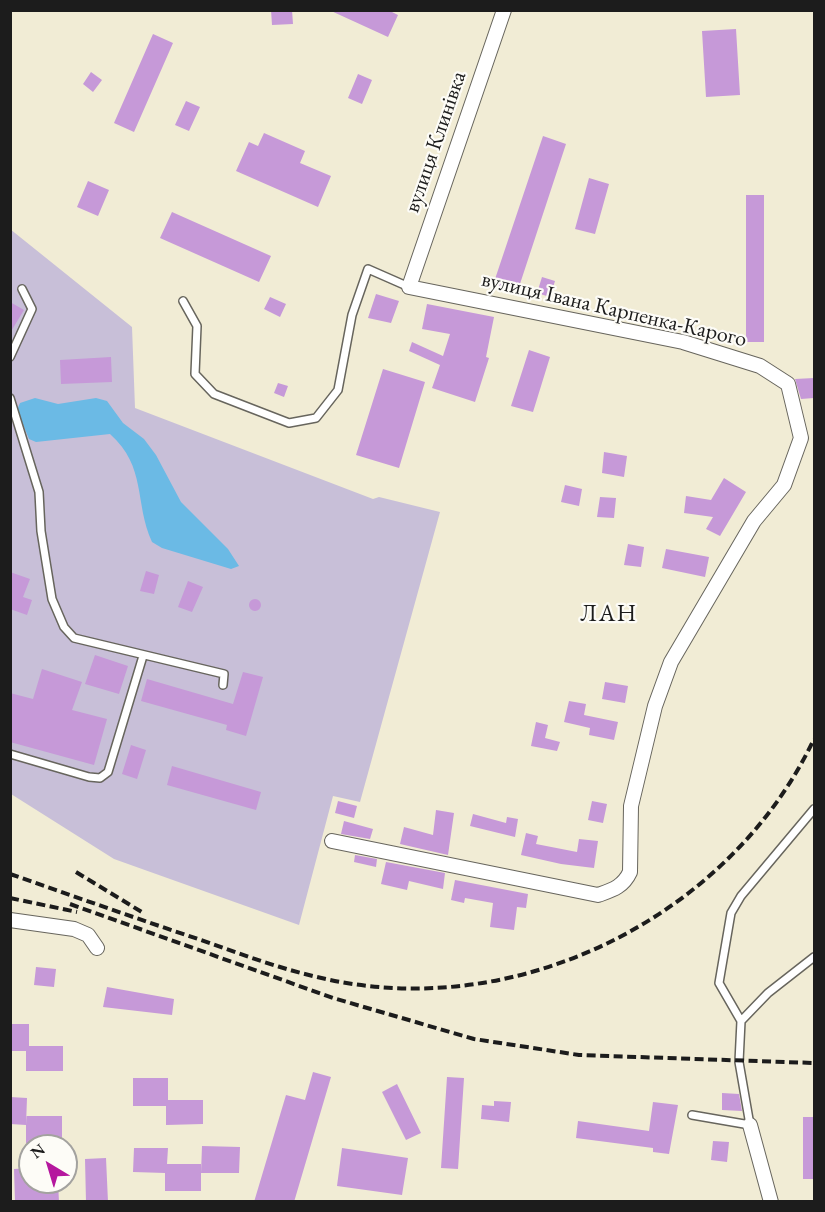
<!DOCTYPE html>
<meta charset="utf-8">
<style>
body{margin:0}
#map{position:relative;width:825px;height:1212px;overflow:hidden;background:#f1ecd5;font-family:"EB Garamond",serif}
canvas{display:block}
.frame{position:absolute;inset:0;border:12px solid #1c1c1c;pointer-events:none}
.north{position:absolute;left:18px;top:1134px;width:60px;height:60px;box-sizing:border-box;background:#fdfcf7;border:2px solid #a3a29f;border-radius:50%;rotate:322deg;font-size:16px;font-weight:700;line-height:24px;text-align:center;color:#1c1c1c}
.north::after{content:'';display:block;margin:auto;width:21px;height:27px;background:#b5179e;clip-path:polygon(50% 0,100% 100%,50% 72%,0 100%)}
</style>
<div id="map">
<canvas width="825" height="1212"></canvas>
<div class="frame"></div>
<div class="north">N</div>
</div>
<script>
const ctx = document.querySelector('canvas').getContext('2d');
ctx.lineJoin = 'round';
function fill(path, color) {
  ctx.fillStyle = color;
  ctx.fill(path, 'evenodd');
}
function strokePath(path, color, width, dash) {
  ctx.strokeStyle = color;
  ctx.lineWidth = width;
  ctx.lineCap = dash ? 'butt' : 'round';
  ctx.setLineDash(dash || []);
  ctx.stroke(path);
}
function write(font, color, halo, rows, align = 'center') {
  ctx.font = font + ' "EB Garamond",serif';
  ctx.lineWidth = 4.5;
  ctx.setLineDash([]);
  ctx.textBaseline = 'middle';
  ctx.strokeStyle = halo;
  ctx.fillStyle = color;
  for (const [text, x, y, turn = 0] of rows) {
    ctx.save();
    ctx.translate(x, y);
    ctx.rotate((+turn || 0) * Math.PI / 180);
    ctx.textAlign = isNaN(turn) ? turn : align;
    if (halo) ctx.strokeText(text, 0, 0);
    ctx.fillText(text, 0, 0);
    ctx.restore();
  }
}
const industrial = new Path2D(`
 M10 229 132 327 135 408 373 499 379 497 440 512 360 802 333 796 299 925 114 859 11 794Z`);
const water = new Path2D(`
 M35 398 58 404 96 398 107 401 123 423 144 439 156 455 181 502 228 549 239 566 231 569 162 548 152 542C134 502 147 467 110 434L36 442 29 439 17 410 20 403Z`);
const building = new Path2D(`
 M271 10H292L293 24 272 25Z
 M329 10H388L398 15 388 37Z
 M736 29 740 95 706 97 702 31Z
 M153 34 173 43 134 132 114 123Z
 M91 72 102 80 93 92 83 84Z
 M358 74 372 80 362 104 348 98Z
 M186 101 200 107 189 131 175 125Z
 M264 133 305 151 300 163 331 176 318 207 236 171 249 142 258 146Z
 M543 136 566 144 517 293 493 285Z
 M589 178 609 184 595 234 575 229Z
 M88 181 109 190 98 216 77 207Z
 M746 195H764V342H746Z
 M172 212 271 256 259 282 160 238Z
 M542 277 555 281 550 297 537 293Z
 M376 294 399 301 391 323 368 318Z
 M270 297 286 304 280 317 264 309Z
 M10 302 24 310 10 333Z
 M427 304 494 317 486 357 489 358 475 402 432 388 440 365 409 351 412 342 443 356 450 334 422 329Z
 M529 350 550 357 533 412 511 406Z
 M111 357 112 382 61 384 60 360Z
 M383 369 425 382 399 468 356 455Z
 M814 378V398L801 399 795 379Z
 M278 383 288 386 284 397 274 393Z
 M604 452 627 456 624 477 602 473Z
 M724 478 746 492 720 536 706 529 713 517 684 513 686 496 711 500Z
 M565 485 582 489 579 506 561 502Z
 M600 497 616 498 614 518 597 517Z
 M628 544 644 547 641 567 624 565Z
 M666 549 709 557 705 577 662 568Z
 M146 571 159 575 154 594 140 591Z
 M10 572 30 579 23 597 32 600 27 615 10 609Z
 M188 581 203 587 192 612 178 607Z
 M249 605a6 6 0 1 1 12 0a6 6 0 1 1-12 0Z
 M95 655 128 666 119 694 85 684Z
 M42 669 82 682 72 710 107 719 94 765 10 742V693L33 699Z
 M243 672 263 677 246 736 226 730 227 725 141 701 147 679 233 704Z
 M605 682 628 686 625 703 602 699Z
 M569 701 586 704 584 715 618 722 614 740 589 735 590 728 564 722Z
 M536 722 548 725 545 738 560 742 557 751 531 746Z
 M131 745 146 750 137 779 122 774Z
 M172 766 261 792 256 810 167 785Z
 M338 801 357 806 354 818 335 813Z
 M592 801 607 804 603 823 588 820Z
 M436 810 454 813 448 855 400 844 404 827 433 835Z
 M473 814 506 823 507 817 518 819 515 837 470 826Z
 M344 821 373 829 370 839 341 834Z
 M526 833 538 836 536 844 577 852 579 839 598 841 594 868 561 864 521 855Z
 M355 855 377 859 376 867 354 862Z
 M386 862 445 873 443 889 409 881 407 890 381 884Z
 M455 880 528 894 526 908 517 907 514 930 490 927 493 903 465 898 464 903 451 900Z
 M36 967 56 969 54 987 34 985Z
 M107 987 174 999 172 1015 103 1007Z
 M10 1024H29V1046H63V1071H26V1051H10Z
 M313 1072 331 1077 294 1202H254L286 1095 305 1100Z
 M447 1077 464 1078 458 1169 441 1168Z
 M133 1078H168V1100H203V1124L166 1125V1106H133Z
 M397 1084 421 1133 406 1140 382 1092Z
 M722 1093 739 1094 742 1111 722 1110Z
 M10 1097 27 1098 26 1125 10 1124Z
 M494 1101 511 1102 509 1122 481 1119 482 1105 494 1106Z
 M653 1102 678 1105 669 1154 653 1152V1148L576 1138 578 1121 649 1131Z
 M26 1116H62V1143H26Z
 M803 1117H814V1179H803Z
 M713 1141 729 1142 727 1162 711 1160Z
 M202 1146 240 1147 239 1173H201Z
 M134 1148H168L167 1164H201V1191H165V1173L133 1172Z
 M342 1148 408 1158 402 1195 337 1186Z
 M106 1158 108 1202H86L85 1159Z
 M30 1168V1182H58L59 1202H15L14 1169Z`);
const service = new Path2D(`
 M183 301 197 326 195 374 214 394 289 423 316 418 338 390 352 315 368 269 409 287
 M10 357 32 309 22 289
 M10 398 39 492 41 531 52 599 64 627 74 638 224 674 223 685
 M10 754 89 777 100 778 108 772 143 656
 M741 1021 768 993 814 957
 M692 1115 750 1125 739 1062 741 1021 719 983 731 913 741 896 814 809`);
const minor = new Path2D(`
 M332 841 598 895C612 890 623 887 630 872L631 806 655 706 671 662 754 521 784 485 801 438 788 384 760 366 683 342 409 287 504 10
 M10 920 74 929 88 935 97 948
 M750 1125 771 1202`);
const rail = new Path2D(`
 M76 872 145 914
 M10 874C73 896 135 918 198 939 249 957 299 976 353 984 538 1012 734 908 814 739
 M10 898 77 912
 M70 904 333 998 474 1039 579 1055 814 1063`);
const streetNames = [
 ["вулиця Клинівка",436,142,-71],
 ["вулиця Івана Карпенка-Карого",614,310,13]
];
const neighbourhoodNames = [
 ["ЛАН",609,614]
];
fill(industrial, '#c8bfd8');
fill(water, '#6bbae5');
fill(building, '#c699d8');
strokePath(service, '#67655d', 10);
strokePath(minor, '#67655d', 16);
strokePath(service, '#fff', 7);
strokePath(minor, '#fff', 14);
strokePath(rail, '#1c1c1c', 4, [9, 4.5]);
write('22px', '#1c1c1c', '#fdfcf7', streetNames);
ctx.letterSpacing = '1.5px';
write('24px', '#1c1c1c', '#fdfcf7', neighbourhoodNames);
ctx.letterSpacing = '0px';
</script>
